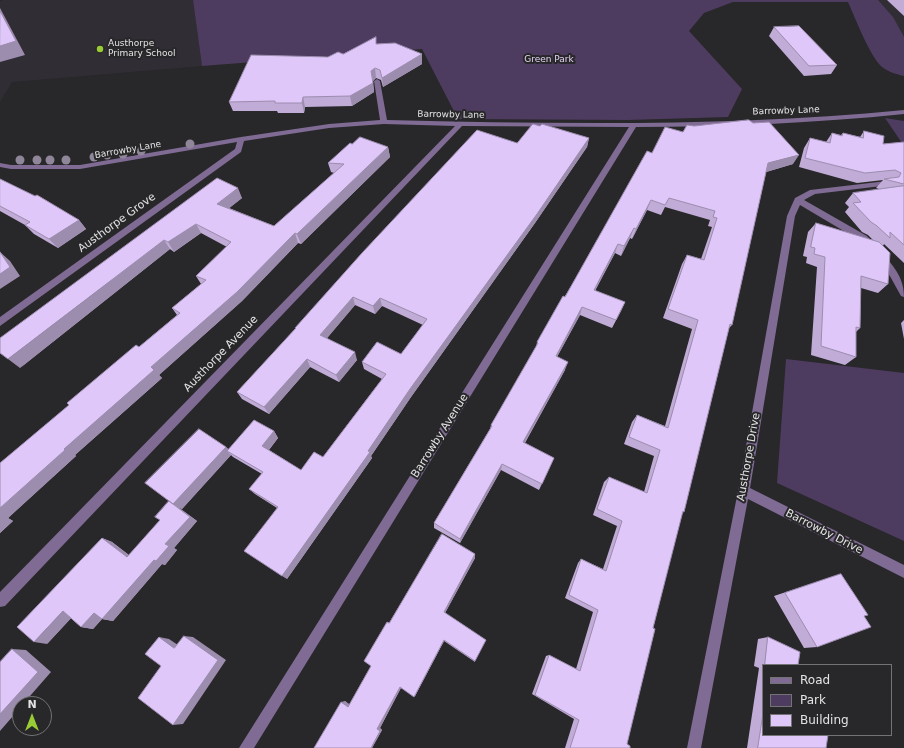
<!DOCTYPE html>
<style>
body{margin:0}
#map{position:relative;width:904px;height:748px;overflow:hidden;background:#282729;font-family:"DejaVu Sans",sans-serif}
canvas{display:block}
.legend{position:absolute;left:762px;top:664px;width:130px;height:72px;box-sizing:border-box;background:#282729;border:1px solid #737274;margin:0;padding:5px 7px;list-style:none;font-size:12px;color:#e4e3e4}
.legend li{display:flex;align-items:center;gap:8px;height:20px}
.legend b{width:20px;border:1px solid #737274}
.north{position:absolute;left:12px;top:696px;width:40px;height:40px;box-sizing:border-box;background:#282729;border:1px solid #737274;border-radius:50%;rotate:0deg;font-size:11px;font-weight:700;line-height:16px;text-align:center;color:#e4e3e4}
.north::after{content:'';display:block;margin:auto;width:14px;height:18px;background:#99cb36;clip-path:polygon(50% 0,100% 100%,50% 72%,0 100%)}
</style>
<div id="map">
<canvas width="904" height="748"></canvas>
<ul class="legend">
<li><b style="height:5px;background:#7f6b94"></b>Road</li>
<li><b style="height:11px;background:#4e3b60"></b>Park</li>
<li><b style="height:11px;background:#dfc8f9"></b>Building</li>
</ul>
<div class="north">N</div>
</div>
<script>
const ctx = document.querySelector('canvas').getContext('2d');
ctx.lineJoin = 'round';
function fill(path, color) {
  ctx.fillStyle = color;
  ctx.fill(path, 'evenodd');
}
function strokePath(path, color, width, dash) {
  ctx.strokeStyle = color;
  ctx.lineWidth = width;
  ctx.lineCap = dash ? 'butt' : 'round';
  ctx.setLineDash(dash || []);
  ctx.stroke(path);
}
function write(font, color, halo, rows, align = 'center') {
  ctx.font = font + ' "DejaVu Sans",sans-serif';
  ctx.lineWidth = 4;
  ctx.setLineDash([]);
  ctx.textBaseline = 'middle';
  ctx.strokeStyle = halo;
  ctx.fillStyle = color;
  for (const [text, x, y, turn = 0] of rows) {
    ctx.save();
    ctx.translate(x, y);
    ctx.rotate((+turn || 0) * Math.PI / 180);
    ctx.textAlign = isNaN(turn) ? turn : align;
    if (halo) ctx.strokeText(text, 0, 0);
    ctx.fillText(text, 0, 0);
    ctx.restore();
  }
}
const built = new Path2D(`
 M3 0H193L202 66 12 82 0 102V1Z
 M873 0H904V49Z`);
const green = new Path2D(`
 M193 0H878L893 17 904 37V76C895 74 885 71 879 64 867 49 856 20 848 2H733L704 13 689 31 742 89 728 117 628 120 458 119 422 49 202 66Z
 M885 118 904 121V146Z
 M786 359 904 373V541L777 483Z`);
const minor = new Path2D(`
 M377 79 380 81 387 120C559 124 732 127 904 110V114C816 123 724 127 636 127L254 748H239L629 127 462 126 5 606 0 607V592L455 126 384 124 329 128 244 141 241 152 0 326V317L235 149 237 142 80 169H11L0 167V163L11 165H80L241 137 329 124 380 120 374 81Z
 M887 181 891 183 890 185 815 194 804 200 867 236 873 243 869 246 800 205 795 216 750 488 904 565V578L748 499 701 748H687L738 491 787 216 795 198 810 190Z
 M881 253 884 254C895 269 904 278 904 297L901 296 891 278 877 256Z`);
const trees = [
 [190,144],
 [141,151],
 [123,154],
 [107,155],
 [94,157],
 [20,160],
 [37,160],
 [50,160],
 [66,160]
];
const wall = new Path2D(`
 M887 0H904V16Z
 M774 27 837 65 831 74 804 76 769 36Z
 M377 44 422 54V64L383 87 381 80 376 78 373 81 374 92 352 106 305 107 304 113H278L277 111H233L229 102 328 57 343 54Z
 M540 126 589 138 587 147 535 223 411 397 371 456 372 458 287 579 277 508 255 494 249 489 262 474 233 457 231 455 182 509 178 507 197 521 174 548 177 550 165 565 162 564 113 621 102 619 93 629 81 627 71 618 47 644 102 538 112 542 129 555 226 447 228 449 274 431 278 438 269 450 301 470 323 457 382 379 364 369 362 362 401 354 423 325 382 306 375 314 355 305 327 338 357 360 339 382 310 367 269 414 242 399 237 392 295 329V328L517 143Z
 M864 131 883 144 904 142V263L884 244 883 246 888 284 878 293 861 288 860 328 856 332V357L845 365 811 355 817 267 806 263 807 257 803 256 808 232 816 223 873 240 868 235 862 232 845 212 849 207 845 203 853 193 879 189 876 188 883 180 857 183 799 167 804 148 810 138 826 142 832 133 841 135 843 133 860 137Z
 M352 144 388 147 390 157 301 244 298 243 242 301 159 375 162 378 75 455 76 456 8 518 13 521 0 533V463L177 315 172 308 201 284 196 276 227 247 201 233 174 252 170 249 20 368 217 178 242 198 229 208 274 226 334 173 331 172 328 163Z
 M652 153 793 164 766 172 732 325 729 328 684 512 682 513 653 628 627 744 630 748H565L574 719 532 694 546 656 549 655 576 669 593 612 565 598 578 563 581 559 603 569 617 526 593 515 604 482 609 477 644 492 654 456 624 444 632 422 637 415 665 426 692 329 663 318 682 264 687 255 701 259 712 227 708 226 710 220 665 207 661 215 647 210 632 239 630 238 621 256 615 253 595 291 625 302 621 311 612 328 580 315 557 357 565 370 525 443 554 458 539 490 501 470 460 543 434 528V523L490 429 491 425 536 348 537 342Z
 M0 179 79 220 86 229 58 248 34 234 25 225 0 211Z
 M904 320V339L901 323Z
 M475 554V558L445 613 475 661V662L444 641 415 696 401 688 380 728 382 730 372 748H314L345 701 349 705 371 666 389 623Z
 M841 574 864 616 817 647 804 648 774 596 828 578Z
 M768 637 798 665H763V735L826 748H747L759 668 754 666 758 639Z`);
const shadedWall = new Path2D(`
 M0 8 25 55 0 62Z
 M422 54V64L383 87 382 78Z
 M375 68 376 78 373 81 371 71Z
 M373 83 374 92 352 106 350 96Z
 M303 97 305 107 304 113 302 103Z
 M589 138 587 147 535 223 411 397 371 456 372 458 287 579 282 576 410 389Z
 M388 147 390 157 301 244 297 234Z
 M799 155 793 164 763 173 768 163Z
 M238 188 242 198 222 214 217 204Z
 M651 200 647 210 632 239 636 229Z
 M79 220 86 229 58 248 49 239Z
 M196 224 201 233 174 252 168 242Z
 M634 228 630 238 621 256 624 246Z
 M295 233 298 243 242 301 159 375 162 378 75 455 76 456 8 518 13 521 0 533V508Z
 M164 240 170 249 20 368 8 359Z
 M618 244 615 253 590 299 594 290Z
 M0 252 10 261 20 276 0 289Z
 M353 297 355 305 323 343 320 335Z
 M380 298 382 306 375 314 373 306Z
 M582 307 580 315 553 364 556 356Z
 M355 352 357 360 339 382 336 375Z
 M307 359 310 367 269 414 264 407Z
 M568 362 565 370 521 449 523 442Z
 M274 431 278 438 267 452 262 446Z
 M226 447 232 453 227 451 231 455 182 509 178 507 197 521 174 548 177 550 165 565 162 564 113 621 102 619 93 629 81 627 94 613 165 544 169 501Z
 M502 464 501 470 460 543V539Z
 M102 538 112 542 136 561 127 557Z
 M475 554V558L444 615V612Z
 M63 611 75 614 47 644 34 642Z
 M184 636 193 637 226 660 183 724 173 725Z
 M159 637 169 639 184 649 174 648Z
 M444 640V641L415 696 414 697Z
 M12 649 26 650 51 672 23 704H20V708L0 731V714Z
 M400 687H401L380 728 382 730 372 748H371L377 729Z
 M345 701 352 706 348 707 341 702Z`);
const building = new Path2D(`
 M0 11 16 41 0 46Z
 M799 26 837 65 809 66 774 27Z
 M376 37V44L395 43 422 54 382 78 380 70 375 68 371 71 373 83 350 96 303 97 302 103H275V101L229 102 251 55 328 57 338 52 343 54Z
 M749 120 753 123 769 122 799 155 768 163 732 325 730 324 684 512 683 511 653 628 655 629 627 744 630 746V748H570L579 720 535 695 549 655 580 671 598 610 569 595 581 559 606 571 622 521 597 509 609 477 647 493 660 450 629 437 637 415 668 428 698 320 668 309 687 255 704 260 717 218 713 217 715 211 669 198 665 205 651 200 636 229 634 228 624 246 618 244 594 290 625 302 616 320 582 307 556 356 568 362 523 442 554 458 542 484 502 464 460 539 434 523 492 426 491 425 538 343 537 342 563 296 565 297 647 151 652 153 665 127 683 132 687 125 694 126Z
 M533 124 540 126 542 124 589 138 537 214 410 389 368 451 370 452 282 576 244 551 278 507 249 489 263 472 227 451 254 420 274 431 262 446 301 470 314 452 323 457 386 374 362 362 377 342 401 354 427 319 380 298 373 306 353 297 320 335 355 352 336 375 307 359 264 407 237 392 296 328H295L362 253 477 130 517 143Z
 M864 131 884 136 883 144 904 142V184L884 179 899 177 901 173 895 170 865 173 805 158 810 138 830 143 832 133 842 136 843 133 863 138Z
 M360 137 388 147 297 234 295 233 237 292 151 367 154 370 64 449 65 450 0 508V463L69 405 67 403 136 345 139 347 180 313 172 308 206 280 196 276 231 242 196 224 168 242 164 240 8 359 0 353V338L217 178 238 188 217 204 274 226 344 164 328 163 350 143 352 144Z
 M0 179 35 196 37 195 79 220 49 239 25 225 30 222 0 206Z
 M904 186V245L890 232V238L877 226 871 222 853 203 861 202 853 193Z
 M816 223 879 242 890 253 888 284 861 276 860 328 856 327V357L821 346 825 257 814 254 815 248 811 247Z
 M0 252 10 267 0 274Z
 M199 429 226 447 173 504 145 483Z
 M169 501 190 517 165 544 169 546 156 561 154 560 102 619 94 613 81 627 63 611 34 642 17 627 102 538 127 557 160 520 155 517Z
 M442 534 475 554 444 612 486 640 475 661 444 640 414 697 400 687 377 729 380 731 371 748H314L341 702 348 707 371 666 364 661 387 622 389 623Z
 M841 574 868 615 864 616 871 627 817 647 785 593Z
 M184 636 218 660 173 725 138 698 161 666 145 654 159 637 174 648Z
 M768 637 800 652 798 665H765Z
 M12 649 38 672 0 714V662Z
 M763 714V735H828L826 748H758Z`);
const markers = [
 [100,49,4,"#99cb36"]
];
const farPoinames = [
 ["Austhorpe",108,44],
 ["Primary School",108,54]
];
const farParknames = [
 ["Green Park",549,60]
];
const farStreetnames = [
 ["Barrowby Lane",786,111,-2],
 ["Barrowby Lane",451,115,1],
 ["Barrowby Lane",128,150,-10]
];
const streetNames = [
 ["Austhorpe Grove",117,223,-36],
 ["Austhorpe Avenue",221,354,-46],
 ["Barrowby Avenue",440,436,-58],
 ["Austhorpe Drive",749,457,-80],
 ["Barrowby Drive",824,532,27]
];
fill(built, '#312d35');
fill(green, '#4e3b60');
fill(minor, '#7f6b94');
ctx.fillStyle = '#8f8699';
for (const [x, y] of trees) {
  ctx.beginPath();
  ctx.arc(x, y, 4.5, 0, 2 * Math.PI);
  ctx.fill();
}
fill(wall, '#c0acd6');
fill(shadedWall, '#9c8cae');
fill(building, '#dfc8f9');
strokePath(building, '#9c8cae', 1);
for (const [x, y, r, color] of markers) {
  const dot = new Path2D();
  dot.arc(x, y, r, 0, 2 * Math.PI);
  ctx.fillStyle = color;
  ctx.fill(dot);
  strokePath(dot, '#282729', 1.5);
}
write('9px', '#e4e3e4', '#282729', farPoinames, 'left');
write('9px', '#e3d3f4', '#282729', farParknames);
write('9px', '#e4e3e4', '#282729', farStreetnames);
write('11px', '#e4e3e4', '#282729', streetNames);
</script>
